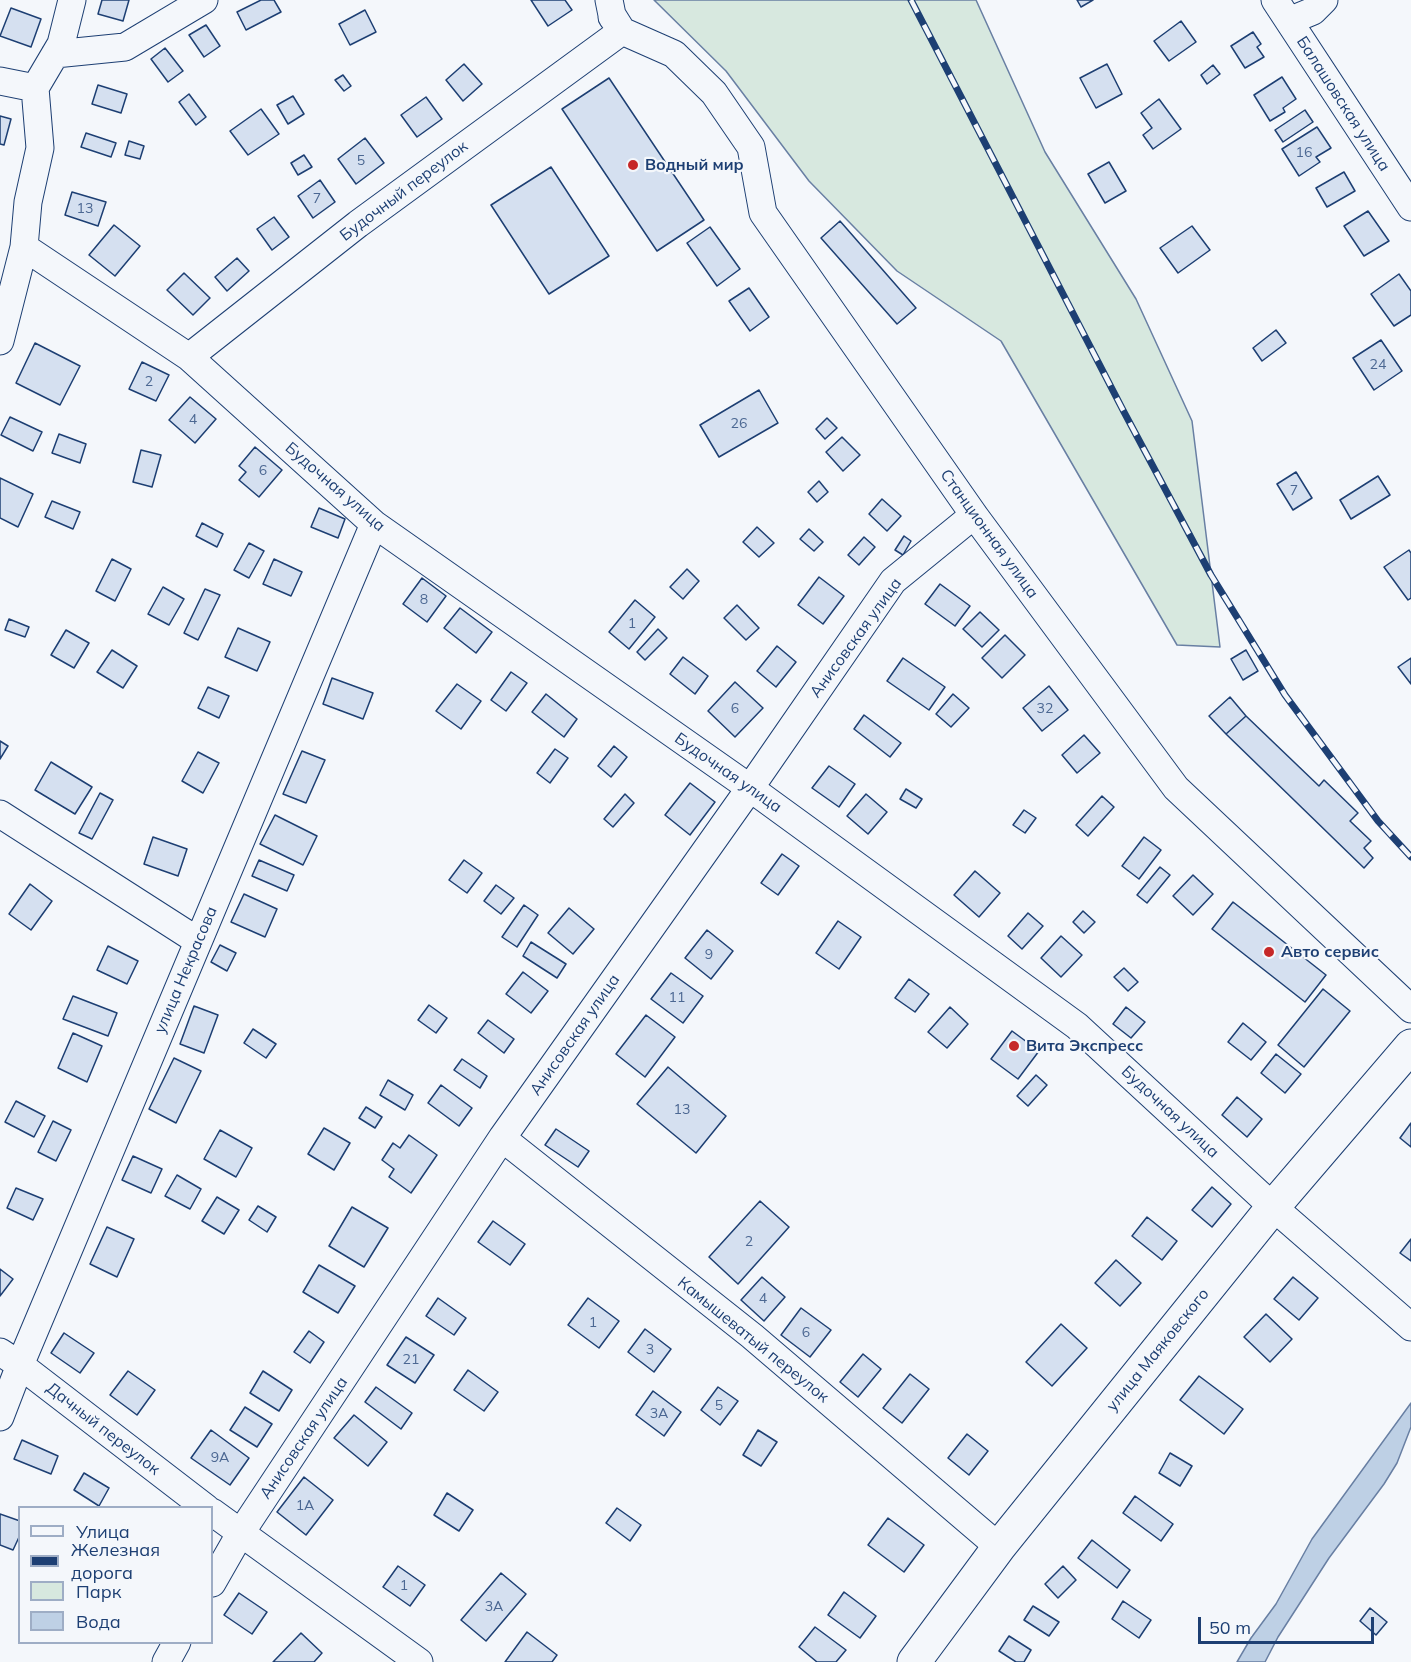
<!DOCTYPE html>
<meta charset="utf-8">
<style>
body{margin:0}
#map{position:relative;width:1411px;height:1662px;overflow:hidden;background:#f4f7fb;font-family:Mulish,sans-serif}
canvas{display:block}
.legend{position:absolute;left:18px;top:1506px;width:195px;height:138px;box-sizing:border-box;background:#f4f7fb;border:2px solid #9eadc5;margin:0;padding:8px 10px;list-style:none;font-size:18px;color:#1d3f73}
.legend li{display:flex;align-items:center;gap:12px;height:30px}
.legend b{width:30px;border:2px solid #9eadc5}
.scale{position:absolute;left:1198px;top:1617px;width:176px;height:27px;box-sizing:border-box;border:3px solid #1d3f73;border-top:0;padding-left:8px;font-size:18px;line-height:21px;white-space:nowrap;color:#1d3f73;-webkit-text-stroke:4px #f4f7fb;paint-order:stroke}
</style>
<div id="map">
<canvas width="1411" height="1662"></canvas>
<ul class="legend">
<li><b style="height:8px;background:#f4f7fb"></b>Улица</li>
<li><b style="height:8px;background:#1d3f73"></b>Железная дорога</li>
<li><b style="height:16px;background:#d7e8df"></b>Парк</li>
<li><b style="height:16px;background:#bed0e5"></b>Вода</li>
</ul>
<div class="scale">50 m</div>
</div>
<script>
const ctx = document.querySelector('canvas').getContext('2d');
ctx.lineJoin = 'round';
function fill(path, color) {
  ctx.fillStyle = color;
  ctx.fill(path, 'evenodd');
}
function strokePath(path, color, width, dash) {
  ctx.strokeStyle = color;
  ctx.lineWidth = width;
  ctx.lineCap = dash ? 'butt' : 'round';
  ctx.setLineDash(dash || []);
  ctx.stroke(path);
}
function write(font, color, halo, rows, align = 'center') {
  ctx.font = font + ' Mulish,sans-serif';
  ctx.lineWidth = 4.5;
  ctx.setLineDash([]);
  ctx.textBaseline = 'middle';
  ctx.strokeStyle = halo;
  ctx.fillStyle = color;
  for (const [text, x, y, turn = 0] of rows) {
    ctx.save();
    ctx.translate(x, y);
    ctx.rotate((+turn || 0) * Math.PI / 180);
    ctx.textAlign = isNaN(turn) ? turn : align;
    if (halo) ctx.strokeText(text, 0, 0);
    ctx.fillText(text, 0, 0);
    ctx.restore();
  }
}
const green = new Path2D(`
 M654 0H976L1045 152 1136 299 1192 421 1220 647 1177 645 1001 341 897 271 809 181 726 71Z`);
const water = new Path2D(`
 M1411 1403V1427L1397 1463 1384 1484 1329 1558 1278 1637 1265 1662H1237L1251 1638 1276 1604 1312 1539Z`);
const building = new Path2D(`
 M102 0H129L123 21 98 14Z
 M261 0H274L281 12 246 30 237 12Z
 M531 0H565L572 10 548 26Z
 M1077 0H1093L1081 7Z
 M11 8 41 19 31 47 0 36Z
 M365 10 376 32 350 45 339 24Z
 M1181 21 1196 42 1169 61 1154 41Z
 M206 25 220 46 204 57 189 35Z
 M1253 32 1261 44 1257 47 1264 57 1245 68 1231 46Z
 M165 48 183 71 168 82 151 59Z
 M464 64 482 84 463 101 446 80Z
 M1107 64 1122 94 1096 108 1080 78Z
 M1213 65 1220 74 1207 84 1201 75Z
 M343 75 351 86 344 91 335 80Z
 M1282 77 1296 99 1283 108 1285 112 1270 121 1254 95Z
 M609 78 704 220 657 251 562 109Z
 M98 85 127 94 121 113 92 104Z
 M189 94 206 117 196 125 179 102Z
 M293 96 304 114 288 124 277 105Z
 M426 97 442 119 417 137 401 115Z
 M1159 99 1181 129 1153 149 1143 135 1152 128 1141 113Z
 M261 109 279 134 248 155 230 131Z
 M1305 110 1313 122 1283 142 1275 130Z
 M0 116 11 119 4 145 0 144Z
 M1317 127 1331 148 1316 157 1320 162 1299 176 1282 149Z
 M86 133 116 143 111 157 81 147Z
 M365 138 384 163 356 184 338 159Z
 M129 141 144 146 140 159 125 155Z
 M304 155 312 167 298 175 291 163Z
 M1109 162 1126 191 1105 203 1088 174Z
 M551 167 609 256 549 294 491 205Z
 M1344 172 1355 191 1327 207 1316 188Z
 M320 180 335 202 313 218 298 196Z
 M72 192 106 202 98 226 65 215Z
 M1368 211 1389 241 1364 256 1344 226Z
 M274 217 289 237 272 250 257 229Z
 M840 221 916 308 897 324 821 238Z
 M114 225 140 246 115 276 89 255Z
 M1192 226 1210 250 1178 273 1160 248Z
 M710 227 740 269 717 286 687 243Z
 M237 258 249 271 227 291 215 277Z
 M184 273 210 298 193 315 167 290Z
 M1399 274 1411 291V315L1394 326 1371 294Z
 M749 288 769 317 750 331 729 301Z
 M1276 330 1286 343 1262 361 1253 348Z
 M1381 340 1402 371 1374 390 1353 358Z
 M35 343 80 366 60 405 16 383Z
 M142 362 169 375 156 401 129 389Z
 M759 390 778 423 719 457 700 425Z
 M190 397 216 419 195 443 169 420Z
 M10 417 42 432 33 451 1 435Z
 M827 418 837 428 825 439 816 429Z
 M59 434 86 444 80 463 52 453Z
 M842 437 860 455 843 471 826 452Z
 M255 447 282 470 259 497 239 480 246 472 239 466Z
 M141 450 161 455 152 487 133 482Z
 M1296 472 1312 498 1293 510 1277 484Z
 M1378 476 1390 495 1351 519 1340 500Z
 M0 478 33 494 18 527 0 518Z
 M819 481 828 492 817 502 808 492Z
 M882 499 901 516 887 531 869 514Z
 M52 501 80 512 73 529 45 517Z
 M319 508 345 519 338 538 311 527Z
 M202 523 223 534 217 547 196 536Z
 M757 527 774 543 759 557 743 542Z
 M809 529 823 542 814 551 800 539Z
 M904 536 911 541 903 555 895 550Z
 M864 537 875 547 859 565 848 555Z
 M249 543 264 551 249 578 234 570Z
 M1409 550 1411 553V598L1408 600 1384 567Z
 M112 559 131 569 115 601 96 591Z
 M274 559 302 572 291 596 263 584Z
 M687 569 699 581 683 599 670 587Z
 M819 577 844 596 823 624 798 605Z
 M422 578 446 596 427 622 403 604Z
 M940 584 970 606 955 626 925 604Z
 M163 587 184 599 169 625 148 614Z
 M205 589 220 595 198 640 184 633Z
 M635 600 655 617 629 649 609 632Z
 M737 605 759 628 746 640 724 618Z
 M460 608 492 632 476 653 444 628Z
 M980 612 999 630 982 647 963 629Z
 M9 619 29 627 25 637 5 630Z
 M238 628 270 642 257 671 225 657Z
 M658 629 667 638 645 660 637 652Z
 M66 630 89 643 74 668 51 655Z
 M1005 635 1025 655 1002 678 982 658Z
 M777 646 796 662 776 687 757 671Z
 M112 650 137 666 123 688 97 672Z
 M1246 650 1258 671 1243 680 1231 659Z
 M683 657 708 676 695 694 670 674Z
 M903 658 945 687 929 710 887 681Z
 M1411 658V684L1398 667Z
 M511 672 527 683 506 711 491 700Z
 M332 678 373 693 363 719 323 704Z
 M735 682 763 708 735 737 708 711Z
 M457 684 481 701 461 729 436 711Z
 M1049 686 1068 710 1042 731 1023 708Z
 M208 687 229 696 219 718 198 708Z
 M546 694 577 719 564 737 532 712Z
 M953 694 969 708 951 727 936 714Z
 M1230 697 1246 716 1226 734 1209 716Z
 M864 715 901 743 890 757 854 729Z
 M1246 716 1319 786 1324 780 1358 813 1350 821 1371 841 1364 848 1373 858 1364 868 1226 734Z
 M1084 735 1100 753 1077 773 1062 755Z
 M0 741 8 746 0 759Z
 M614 746 627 757 611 777 598 766Z
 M555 749 568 758 550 783 537 773Z
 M302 751 325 760 306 803 283 794Z
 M198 752 219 763 203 793 182 781Z
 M51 762 92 787 75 814 35 790Z
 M829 766 855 784 839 807 812 788Z
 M690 783 715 802 690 835 665 815Z
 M906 789 922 799 916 808 900 799Z
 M100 793 113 800 92 839 79 833Z
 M625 794 634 803 613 827 604 819Z
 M866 794 887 812 868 834 847 816Z
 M1102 796 1114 807 1088 836 1076 825Z
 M1024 810 1036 818 1025 833 1013 825Z
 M275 815 317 836 303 865 260 844Z
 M153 837 187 849 178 876 144 864Z
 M1144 837 1161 850 1139 879 1122 866Z
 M782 854 799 866 778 895 761 883Z
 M259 860 294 875 287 891 252 876Z
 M464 860 482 873 467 893 449 880Z
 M1160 867 1170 875 1147 903 1137 895Z
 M975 871 1000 893 979 917 954 895Z
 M1193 875 1213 894 1193 915 1173 896Z
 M30 884 52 901 31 930 9 914Z
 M496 885 514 898 501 914 484 901Z
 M244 894 277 909 265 937 231 922Z
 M1233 902 1326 975 1305 1002 1212 929Z
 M524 905 538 915 517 947 502 937Z
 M569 908 594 929 573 954 548 933Z
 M1083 911 1095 922 1084 933 1073 922Z
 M1028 913 1043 926 1022 949 1008 936Z
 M838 921 861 937 839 969 816 953Z
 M707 930 733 951 711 979 685 958Z
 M1061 936 1082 955 1061 977 1041 958Z
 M531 942 566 964 557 978 523 956Z
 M220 945 236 953 227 971 211 962Z
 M108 946 138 961 127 984 97 970Z
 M1124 968 1138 982 1128 991 1114 977Z
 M523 972 548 991 531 1013 506 994Z
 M671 973 703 996 683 1023 651 999Z
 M909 979 929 994 915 1012 895 998Z
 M1323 989 1350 1011 1304 1067 1278 1045Z
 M73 996 117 1013 108 1036 63 1019Z
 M429 1005 447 1018 436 1033 418 1020Z
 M194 1006 218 1015 204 1053 180 1044Z
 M950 1007 968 1024 947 1048 928 1032Z
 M1126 1007 1145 1022 1131 1038 1113 1024Z
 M646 1015 675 1037 645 1077 616 1054Z
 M488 1020 514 1039 504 1053 478 1033Z
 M1243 1023 1266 1042 1251 1060 1228 1042Z
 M253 1029 276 1044 266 1058 244 1043Z
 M1012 1031 1039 1051 1018 1079 991 1059Z
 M73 1033 102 1046 87 1082 58 1068Z
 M1276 1054 1301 1074 1285 1093 1261 1073Z
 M174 1058 201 1071 176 1123 149 1109Z
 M462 1059 487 1076 480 1088 454 1070Z
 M668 1067 726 1116 696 1153 637 1104Z
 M1036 1075 1047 1085 1028 1106 1017 1096Z
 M388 1080 413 1095 405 1110 380 1095Z
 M441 1085 472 1108 459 1126 428 1103Z
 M1237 1097 1262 1119 1247 1137 1222 1115Z
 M16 1101 45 1116 34 1137 5 1122Z
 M366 1107 382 1117 375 1128 359 1118Z
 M53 1121 71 1130 56 1161 38 1152Z
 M1411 1123V1147L1400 1138Z
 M324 1128 350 1143 334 1170 308 1154Z
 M556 1129 589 1151 578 1167 545 1145Z
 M220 1130 252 1148 236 1177 204 1159Z
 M409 1135 437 1155 411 1193 389 1177 394 1169 382 1160 393 1143 400 1148Z
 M133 1156 162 1169 151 1193 122 1180Z
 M177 1175 201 1189 190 1209 165 1196Z
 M1212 1187 1231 1204 1212 1227 1192 1210Z
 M16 1188 43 1199 33 1220 7 1208Z
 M217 1197 239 1210 224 1234 202 1221Z
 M760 1201 789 1227 738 1284 709 1257Z
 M258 1206 276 1217 267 1232 249 1220Z
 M352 1207 388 1228 364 1267 329 1246Z
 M1147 1217 1177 1241 1162 1260 1132 1236Z
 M493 1221 525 1244 510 1265 478 1242Z
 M107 1227 134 1239 117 1277 90 1264Z
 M1411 1239V1261L1400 1253Z
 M1116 1260 1141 1283 1120 1306 1095 1283Z
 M319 1265 355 1286 338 1313 303 1292Z
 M0 1269 13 1279 0 1296Z
 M762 1277 785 1297 764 1321 741 1300Z
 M1293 1277 1318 1298 1299 1320 1274 1299Z
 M438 1298 466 1318 454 1335 426 1316Z
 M588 1298 619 1321 599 1348 568 1325Z
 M801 1308 831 1330 810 1357 781 1335Z
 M1266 1314 1292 1339 1270 1362 1244 1337Z
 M1061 1324 1087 1348 1052 1386 1026 1362Z
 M645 1329 671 1349 654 1372 628 1352Z
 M309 1331 324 1342 310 1363 294 1352Z
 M64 1333 94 1353 80 1373 51 1353Z
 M406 1337 434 1355 415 1383 387 1365Z
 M863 1354 881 1369 858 1397 840 1382Z
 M468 1370 498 1392 484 1411 454 1390Z
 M128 1371 155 1390 137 1415 110 1395Z
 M263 1371 292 1390 279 1411 250 1393Z
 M910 1374 929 1389 902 1423 883 1408Z
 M1199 1376 1243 1409 1224 1434 1180 1400Z
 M376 1387 412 1413 401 1429 365 1402Z
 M718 1387 738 1401 720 1425 701 1410Z
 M653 1391 681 1412 664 1436 636 1415Z
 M245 1407 272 1424 257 1447 230 1430Z
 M354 1415 387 1442 368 1466 334 1438Z
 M211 1430 249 1458 230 1485 191 1458Z
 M758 1430 777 1442 761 1466 743 1455Z
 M967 1434 988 1451 969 1475 948 1458Z
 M22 1440 58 1456 51 1474 14 1459Z
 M1170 1453 1192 1466 1180 1486 1159 1473Z
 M84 1473 109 1488 99 1506 74 1490Z
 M304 1477 333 1500 306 1535 277 1512Z
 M447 1493 473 1510 459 1531 434 1515Z
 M1135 1496 1173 1524 1161 1541 1123 1513Z
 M617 1508 641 1525 630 1541 606 1523Z
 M0 1514 20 1521V1535L13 1550 0 1545Z
 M888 1518 924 1545 904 1572 868 1545Z
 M1092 1540 1130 1570 1117 1588 1078 1558Z
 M398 1566 425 1585 410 1606 383 1587Z
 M1063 1566 1076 1580 1058 1598 1045 1584Z
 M501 1573 526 1594 486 1641 461 1620Z
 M844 1592 876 1616 860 1638 828 1615Z
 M239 1593 267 1612 252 1634 224 1615Z
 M1123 1601 1151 1620 1139 1638 1112 1619Z
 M1033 1606 1059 1622 1049 1636 1024 1620Z
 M1370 1608 1387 1622 1376 1635 1360 1621Z
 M815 1627 846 1650 836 1662H817L799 1647Z
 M527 1632 557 1655 552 1662H505Z
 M301 1633 322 1653 314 1662H273Z
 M1009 1636 1031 1650 1024 1662H1016L999 1651Z`);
const minor = new Path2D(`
 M609 0 612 15 622 31 674 54 714 93 751 147 763 213 974 515 1176 788 1411 1009
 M1275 0 1411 207
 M1289 21 1313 11 1324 0
 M55 54 125 47 204 0
 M0 81 35 88
 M24 247 189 357 374 524 750 788 1077 1026 1273 1207 1411 1327
 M0 341 24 247 28 202 40 148 35 88 61 44 72 0
 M189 357 358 224 622 31 612 17
 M0 814 198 941
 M502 1138 752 1336 999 1547
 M0 1352 20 1365 206 1508
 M0 1417 20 1365 374 524
 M212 1512 419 1662
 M212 1583 240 1534 502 1138 750 788 893 581 974 515
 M166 1662 177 1642`);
const major = new Path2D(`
 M914 1662 999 1547 1273 1207 1411 1046`);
const rail = new Path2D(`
 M911 0 1124 412 1211 575 1285 695 1378 821 1411 857`);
const markers = [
 [633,165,6,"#c62828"],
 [1269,952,6,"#c62828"],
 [1014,1046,6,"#c62828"]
];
const numberNames = [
 ["16",1304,153],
 ["5",361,161],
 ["7",317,199],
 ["13",85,209],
 ["24",1378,365],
 ["2",149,382],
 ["4",193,420],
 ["26",739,424],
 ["6",263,471],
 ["7",1294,491],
 ["8",424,600],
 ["1",632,624],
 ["6",735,709],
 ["32",1045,709],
 ["9",709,955],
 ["11",677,998],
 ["13",682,1110],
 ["2",749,1242],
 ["4",763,1299],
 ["1",593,1323],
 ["6",806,1333],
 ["3",650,1350],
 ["21",411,1360],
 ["5",719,1406],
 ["3А",659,1414],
 ["9А",220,1458],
 ["1А",305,1506],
 ["1",404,1586],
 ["3А",494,1607]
];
const streetNames = [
 ["Балашовская улица",1343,104,57],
 ["Будочный переулок",404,191,-37],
 ["Будочная улица",335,487,41],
 ["Станционная улица",989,534,54],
 ["Анисовская улица",856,638,-54],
 ["Будочная улица",728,773,35],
 ["улица Некрасова",186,970,-67],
 ["Анисовская улица",575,1035,-55],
 ["Будочная улица",1170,1112,43],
 ["Камышеватый переулок",753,1340,39],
 ["улица Маяковского",1158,1350,-51],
 ["Дачный переулок",103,1429,38],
 ["Анисовская улица",304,1438,-56]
];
const poiNames = [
 ["Водный мир",645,165],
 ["Авто сервис",1281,952],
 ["Вита Экспресс",1026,1046]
];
fill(green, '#d7e8df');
strokePath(green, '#687fa3', 1.5);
fill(water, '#bed0e5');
strokePath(water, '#687fa3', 1.5);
fill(building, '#d5e0f0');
strokePath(building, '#1d3f73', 1.5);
strokePath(minor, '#1d3f73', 29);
strokePath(major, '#1d3f73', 35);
strokePath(minor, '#f4f7fb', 27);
strokePath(major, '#f4f7fb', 33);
strokePath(rail, '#1d3f73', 7);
strokePath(rail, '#f4f7fb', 4.5, [14]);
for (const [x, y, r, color] of markers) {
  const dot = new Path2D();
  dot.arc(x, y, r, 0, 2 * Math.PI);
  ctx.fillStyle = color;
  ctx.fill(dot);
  strokePath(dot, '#f4f7fb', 2);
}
write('14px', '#4b6792', null, numberNames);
write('16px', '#1d3f73', '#f4f7fb', streetNames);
write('bold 16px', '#1d3f73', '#f4f7fb', poiNames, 'left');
</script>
